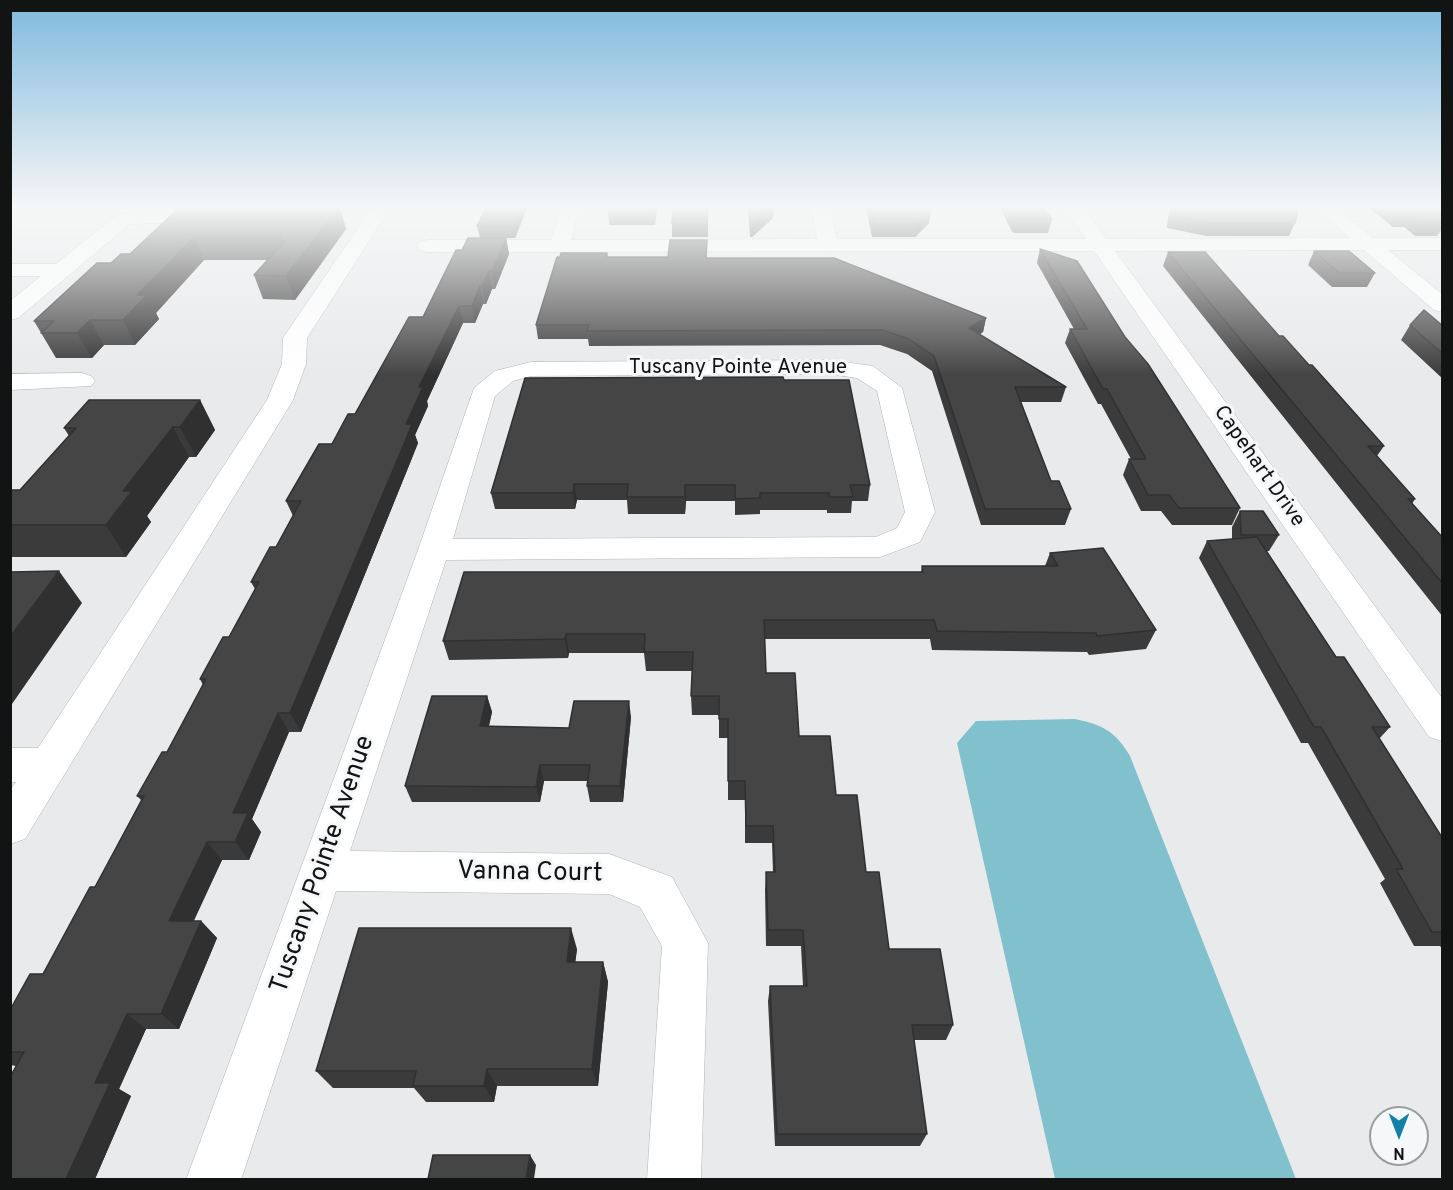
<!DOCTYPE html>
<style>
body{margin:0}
#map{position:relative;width:1453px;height:1190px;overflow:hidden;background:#e9eaec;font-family:Overpass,sans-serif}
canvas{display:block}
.frame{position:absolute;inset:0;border:12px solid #121313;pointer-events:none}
.north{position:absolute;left:1369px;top:1106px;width:60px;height:60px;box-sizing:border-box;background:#f6f7f9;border:2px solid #9b9c9d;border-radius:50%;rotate:180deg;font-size:16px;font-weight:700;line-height:24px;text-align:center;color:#121313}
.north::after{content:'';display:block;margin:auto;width:21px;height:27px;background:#1181a8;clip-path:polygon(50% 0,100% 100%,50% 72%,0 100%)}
</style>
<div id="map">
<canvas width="1453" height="1190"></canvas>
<div class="frame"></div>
<div class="north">N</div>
</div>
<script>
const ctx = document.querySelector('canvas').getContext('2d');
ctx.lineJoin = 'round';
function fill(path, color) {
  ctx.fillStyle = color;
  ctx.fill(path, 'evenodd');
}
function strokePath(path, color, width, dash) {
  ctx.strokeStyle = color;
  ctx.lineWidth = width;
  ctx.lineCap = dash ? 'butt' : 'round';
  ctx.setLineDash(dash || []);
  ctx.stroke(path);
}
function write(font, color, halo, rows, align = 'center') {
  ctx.font = font + ' Overpass,sans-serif';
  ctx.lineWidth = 6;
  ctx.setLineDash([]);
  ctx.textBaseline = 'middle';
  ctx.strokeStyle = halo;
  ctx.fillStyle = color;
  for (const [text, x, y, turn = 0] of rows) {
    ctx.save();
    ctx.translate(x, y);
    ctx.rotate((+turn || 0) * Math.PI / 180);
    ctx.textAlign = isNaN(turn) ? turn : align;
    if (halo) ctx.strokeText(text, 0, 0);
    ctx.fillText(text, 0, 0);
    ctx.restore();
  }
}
const water = new Path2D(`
 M1075 719C1103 725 1115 731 1130 756L1296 1179H1055L957 743 976 721Z`);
const minor = new Path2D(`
 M561 208H579L571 240 817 239 811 208H829L837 239H1086L1065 208H1084L1106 239 1350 238 1316 208H1337L1373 238H1442V250H1388L1442 294V312L1434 310 1364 250 1115 251 1442 698V741L1429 737 1094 251 427 252 420 250 417 246 420 242 427 240H551Z
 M376 210 385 216 307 338 306 364 293 400 25 839 10 844V790L16 782H10V748H38L267 400 282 364 283 338 369 212Z
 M215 211 224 217 222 221 130 224 18 318 10 320V301L41 276H10V264H56L118 214Z
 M830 360 873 366 902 388 935 512 920 542 880 557 446 560 350 851 609 854 672 877 708 943 701 1180H647L662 946 640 907 609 894 336 891 241 1180H186L418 550 474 388 495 371 531 362ZM830 374 857 378 877 391 905 512 897 528 876 537 453 539 495 396 513 381 531 376Z
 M82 373 91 376 95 381 91 386 10 390V374Z`);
const wall = new Path2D(`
 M179 208H340L346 229 295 300 263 299 254 275 268 260H204L156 313 159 319 135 345H104L92 358H56L34 321 111 263 130 254Z
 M527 208 515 238H506L509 254 495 289H492L486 304H483L475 323H463L427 401 428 406 415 435 418 443 410 463 301 732H289L252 819 261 832 249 860H222L193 921H201L217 938 179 1029H146L119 1089 131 1096 95 1179H10L16 1066 10 1065V1010L43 974 95 887 141 800 137 796 167 752 203 685 200 679 229 637 255 589 251 582 276 547 293 516 286 501 355 414 423 317 462 250 480 238 477 226Z
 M609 208H657L655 225H609L608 211Z
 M708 208V237H672V224Z
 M748 208H774L773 218 752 237H750Z
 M866 208H923L929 223 915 237H872Z
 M1000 208H1044L1052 219 1048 233H1013Z
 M1171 208H1298L1295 223 1289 236H1206L1167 228 1168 217Z
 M1369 208H1443V228L1437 236H1415L1404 227H1393Z
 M1040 249 1125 337 1240 508 1232 525H1172L1161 511H1141L1123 475 1129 459H1131L1101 404H1098L1065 343 1070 329H1074L1037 263Z
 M1314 251 1375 273 1367 287H1332L1308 265Z
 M1168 252 1279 336 1309 365 1384 446 1377 456 1415 499 1412 504 1443 538V617L1163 266Z
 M608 257 707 258 986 318 983 332 980 334 1066 387 1061 402H1021L1051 481 1071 509 1065 525H981L932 371 907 354 880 345 589 346 588 339H538L536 325Z
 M1410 325 1443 326V379L1401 340Z
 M784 380 870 485 868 501H852L851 513H827V510H760V514L735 515V501H686L685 514H628L627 500H577L575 509H495L491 493Z
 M200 400 215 430 196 457H189L147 516 151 522 126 557H10V490H20L69 436 64 428Z
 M1240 511 1279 535 1269 551H1267L1336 657 1390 727 1379 739 1443 839V950L1440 946H1414L1380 883 1385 879 1308 743H1301L1199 558 1207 541 1232 539V527Z
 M1050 553 1156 630 1146 649 1089 655 1087 652 932 650 930 639H764L766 673 799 736 836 795 866 872 889 949 953 1025 946 1040H914L927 1134 920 1146H775L768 1001 770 986H803L801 946H766L765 890 766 872H773L772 843H745V800H728V738H719V715H692L691 696 692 671H646L644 653H569L568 658 449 660 443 641 921 572 922 566H1045Z
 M487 696 492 712 489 726 569 728 631 717 623 802H590L587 786 588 781H544L540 802H412L405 786Z
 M577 949 575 962H603L608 982 598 1086H497L494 1102H426L414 1088H333L316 1071Z`);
const shadedWall = new Path2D(`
 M338 208H340L346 229 295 300 286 276Z
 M521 208H527L515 238 513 226Z
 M655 208H657L655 225 654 211Z
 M770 208H774L773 218 752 237 753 224Z
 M931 210 929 223 915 237 917 224Z
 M194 237 204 260 156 313 159 319 135 345 123 320 137 295Z
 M506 238 509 254 495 289 492 271Z
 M489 271 492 289 486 304 482 286Z
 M480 286 483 304 475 323 472 306Z
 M459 306 463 323 427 401 428 406 415 435 418 443 410 463 301 732 290 713 406 424 419 387Z
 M986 318 983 332 966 343 969 328Z
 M90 320 104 345 92 358 77 333Z
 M200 400 215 430 196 457 180 427Z
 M173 427 189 457 147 516 151 522 126 557 106 525 123 491Z
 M574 484 577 500 575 509 573 493Z
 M685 485 686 501 685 514Z
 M59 571 82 603 12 704 10 702V637Z
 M566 634 569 653 568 658 565 639Z
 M487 696 492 712 485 742 480 726Z
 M629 701 631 717 623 802 620 786Z
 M278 713 289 732 252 819 261 832 249 860 235 842 233 813Z
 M540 765 544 781 540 802 536 787Z
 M207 842 222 860 186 938 169 921Z
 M201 921 217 938 179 1029 161 1014Z
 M571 928 577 949 573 982 567 962Z
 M603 962 608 982 598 1086 592 1069Z
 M127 1014 146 1029 119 1089 131 1096 95 1179H66L95 1083Z
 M487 1069 497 1086 494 1102 484 1086Z
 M530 1155 536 1165 534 1179H526Z`);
const building = new Path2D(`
 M179 208H338L286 276 254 275 285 241H278L281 237H194L137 295H147L123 320H90L77 333H41L54 321H34L97 263H111L121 254H130Z
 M486 208H521L513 226H477Z
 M609 208H655L654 211H608Z
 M673 208H708L707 224H672Z
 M749 208H770L753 224H750Z
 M870 208H923L931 210 917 224H874Z
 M1010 208H1044L1052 219H1016Z
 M1172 208H1298L1295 223H1211L1171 215Z
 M1393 208H1443V222H1423L1411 214H1400Z
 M468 238H506L492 271H489L482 286H480L472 306H459L419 387H423L406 424H412L404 444 290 713H278L233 813H248L235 842H207L169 921H201L161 1014H127L95 1083H110L66 1179H10V1077L24 1052H10V1010L30 974H43L90 887H95L144 796H137L162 752H167L206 679H200L223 637H229L259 582H251L270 547H276L301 501H286L319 444H332L348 414H355L409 317H423L456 250H462Z
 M670 240H707L706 258H834L986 318 969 328 1066 387H1015L1051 481H1059L1071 509H985L934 356 909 339 882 330 587 331 589 325H536L557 257H560L561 253H607V257H668Z
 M1040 249 1077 261 1125 337 1148 364 1240 508H1179L1169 495H1148L1129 459H1146L1107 389H1103L1070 329H1087Z
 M1314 251H1349L1375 273H1339Z
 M1168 252H1205L1279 336H1283L1309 365H1312L1384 446H1368L1415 499H1408L1443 538V584Z
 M1424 310 1443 326V354L1410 325Z
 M783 377 784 380H849L870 485H850L853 497H829V493H760V498L735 499V485H685V497H627L628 484H574L573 493H491L525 378Z
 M89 400H200L180 427H173L123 491H132L106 525H10V490H20L76 428H64Z
 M1240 511H1263L1279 535H1241Z
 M1257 537 1336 657H1344L1390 727H1372L1443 839V932H1432L1396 869H1403L1321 727H1314L1207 541Z
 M1103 548 1156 630 1097 636 1096 633 937 631 934 620H764L766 673H795L799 736H830L836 795H857L866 872H879L889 949H940L953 1025H912L927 1134H777L770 986H807L803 930H768L766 872H775L773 826H746L745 781H728V719H719V696H691L693 652H644L645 634H566L565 639 443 641 464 572H923L922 566H1058L1050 553Z
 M59 571 10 637V572Z
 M432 696H487L480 726 569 728 574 701H629L620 786H587L590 765H540L536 787 405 786Z
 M359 928H571L567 962H603L592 1069H487L484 1086H413L416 1071H316Z
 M433 1155H530L526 1179H428Z`);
const streetNames = [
 ["Tuscany Pointe Avenue",738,369],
 ["Capehart Drive",1258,467,55]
];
const nearStreetnames = [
 ["Tuscany Pointe Avenue",324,865,-71],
 ["Vanna Court",530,874,1]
];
fill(water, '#81c0cd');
strokePath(minor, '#b2b3b5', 1);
fill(minor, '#fff');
fill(wall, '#3c3b3c');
fill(shadedWall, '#313031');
fill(building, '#464546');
strokePath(building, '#313031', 1.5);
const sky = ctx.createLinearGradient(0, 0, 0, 375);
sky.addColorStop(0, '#7fb9dd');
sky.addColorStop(0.55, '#f5f6f6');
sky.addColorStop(1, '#f5f6f600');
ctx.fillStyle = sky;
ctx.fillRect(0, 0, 1453, 375);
write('21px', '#121313', '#f6f7f9', streetNames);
write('26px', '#121313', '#f6f7f9', nearStreetnames);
</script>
